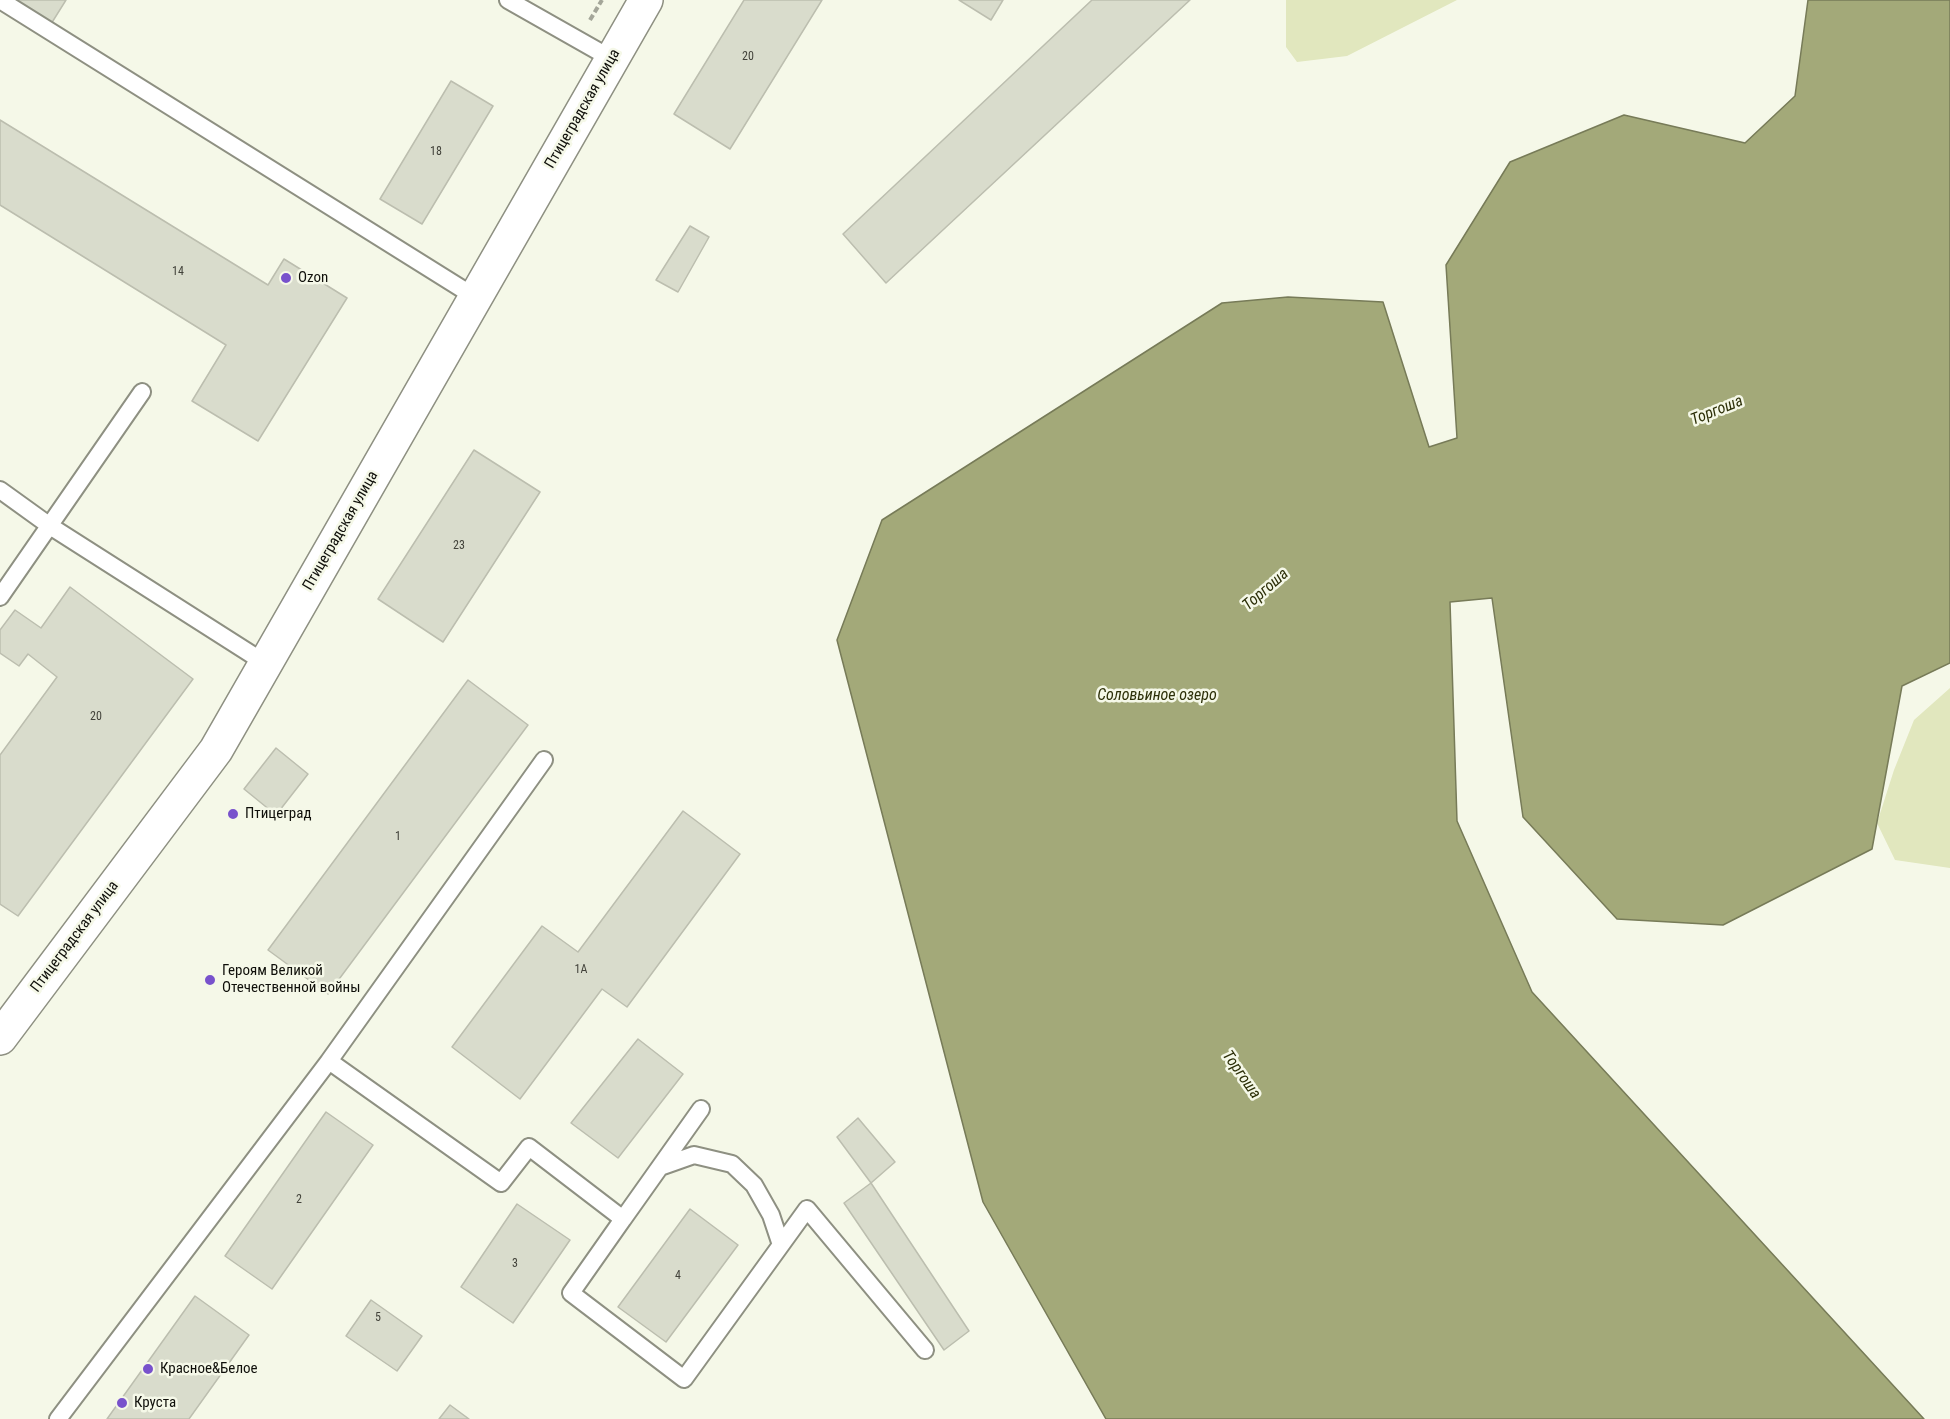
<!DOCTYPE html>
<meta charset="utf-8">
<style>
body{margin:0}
canvas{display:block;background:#f5f8e8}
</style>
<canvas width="1950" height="1419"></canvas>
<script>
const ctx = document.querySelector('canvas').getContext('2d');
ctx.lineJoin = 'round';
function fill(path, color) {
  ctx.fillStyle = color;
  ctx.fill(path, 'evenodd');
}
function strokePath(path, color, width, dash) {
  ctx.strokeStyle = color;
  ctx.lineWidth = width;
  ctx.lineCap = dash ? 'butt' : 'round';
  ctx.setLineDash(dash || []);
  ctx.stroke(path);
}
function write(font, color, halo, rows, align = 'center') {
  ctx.font = font + ' "Roboto Condensed",sans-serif';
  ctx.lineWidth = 5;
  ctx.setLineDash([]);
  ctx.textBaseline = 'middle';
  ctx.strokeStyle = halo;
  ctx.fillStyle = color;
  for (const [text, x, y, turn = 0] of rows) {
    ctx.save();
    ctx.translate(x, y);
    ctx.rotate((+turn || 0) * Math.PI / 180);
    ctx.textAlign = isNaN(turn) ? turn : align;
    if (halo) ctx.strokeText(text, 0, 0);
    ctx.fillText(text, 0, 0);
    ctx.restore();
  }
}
const green = new Path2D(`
 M1286 0H1457L1347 56 1297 62 1286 47Z
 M1950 688V868L1895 860 1877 823 1894 770 1914 720Z`);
const water = new Path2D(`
 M1808 0H1950V663L1902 686 1872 849 1723 925 1617 919 1523 817 1492 598 1450 602 1457 821 1532 992 1924 1419H1106L983 1202 837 640 882 520 1222 303 1288 297 1383 302 1429 447 1457 438 1446 265 1510 162 1624 115 1745 143 1795 96Z`);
const building = new Path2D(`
 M15 0H66L51 24Z
 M744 0H822L730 149 674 114Z
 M959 0H1003L991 20Z
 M1092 0H1190L886 283 843 234Z
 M451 81 493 106 422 224 380 199Z
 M0 120 268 285 284 259 347 298 258 441 192 401 226 345 0 205Z
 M690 226 709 237 678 292 656 280Z
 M474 450 540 492 443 642 378 599Z
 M70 587 193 679 18 916 0 904V755L57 677 28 654 19 666 0 653V630L15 610 41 628Z
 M468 680 528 725 328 994 268 950Z
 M276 748 308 774 276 815 244 789Z
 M683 811 740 854 627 1007 602 989 520 1099 452 1047 542 926 578 952Z
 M638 1039 683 1074 618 1158 571 1123Z
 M326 1112 373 1145 272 1289 225 1256Z
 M858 1118 895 1162 871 1183 837 1137Z
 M871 1183 969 1331 944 1350 844 1203Z
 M517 1204 570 1240 513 1323 461 1287Z
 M690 1209 738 1245 666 1342 618 1307Z
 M195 1296 249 1335 189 1419H107Z
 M371 1300 422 1336 397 1371 346 1336Z
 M450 1405 469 1419H439Z`);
const path = new Path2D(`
 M590 20 602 0`);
const service = new Path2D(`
 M0 0 475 297
 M508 0 612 59
 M0 490 50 526 265 663
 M0 597 142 392
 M329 1061 501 1183 529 1147 623 1219 571 1293 684 1379 807 1209 925 1350
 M660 1167 694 1155 732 1164 754 1185 771 1215 781 1245
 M623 1219 701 1109
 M58 1419 329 1061 544 760`);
const tertiary = new Path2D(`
 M0 1038 216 750 646 0`);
const markers = [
 [286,278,6,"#7852cc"],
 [233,814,6,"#7852cc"],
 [210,980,6,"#7852cc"],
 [148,1369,6,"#7852cc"],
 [122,1403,6,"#7852cc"]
];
const numberNames = [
 ["20",748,57],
 ["18",436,152],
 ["14",178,272],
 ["23",459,546],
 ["20",96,717],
 ["1",398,837],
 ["1А",581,970],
 ["2",299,1200],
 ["3",515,1264],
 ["4",678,1276],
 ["5",378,1318]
];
const streetNames = [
 ["Птицеградская улица",583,109,-60],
 ["Птицеградская улица",341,531,-60],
 ["Птицеградская улица",75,937,-53]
];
const poiNames = [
 ["Ozon",298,278],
 ["Птицеград",245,814],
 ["Героям Великой",222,971],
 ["Отечественной войны",222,988],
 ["Красное&Белое",160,1369],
 ["Круста",134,1403]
];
const waterNames = [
 ["Торгоша",1717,411,-22],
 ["Торгоша",1266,590,-41],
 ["Соловьиное озеро",1157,696],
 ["Торгоша",1241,1075,55]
];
fill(green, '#e1e7be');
fill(water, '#a3a979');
strokePath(water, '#777b58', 1.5);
fill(building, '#d9dccc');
strokePath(building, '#bcbeaf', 1.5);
strokePath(service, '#8e9082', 20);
strokePath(tertiary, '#8e9082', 36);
strokePath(path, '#a4a699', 4, [6, 3]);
strokePath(service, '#fff', 16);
strokePath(tertiary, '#fff', 33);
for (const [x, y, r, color] of markers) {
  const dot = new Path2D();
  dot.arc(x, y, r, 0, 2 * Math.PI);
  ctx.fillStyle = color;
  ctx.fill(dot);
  strokePath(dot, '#f5f8e8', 2);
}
write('12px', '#42423a', null, numberNames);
write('15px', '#0f0f0a', '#f5f8e8', streetNames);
write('15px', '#0f0f0a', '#f5f8e8', poiNames, 'left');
write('italic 16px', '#2c2f08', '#f5f8e8', waterNames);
</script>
